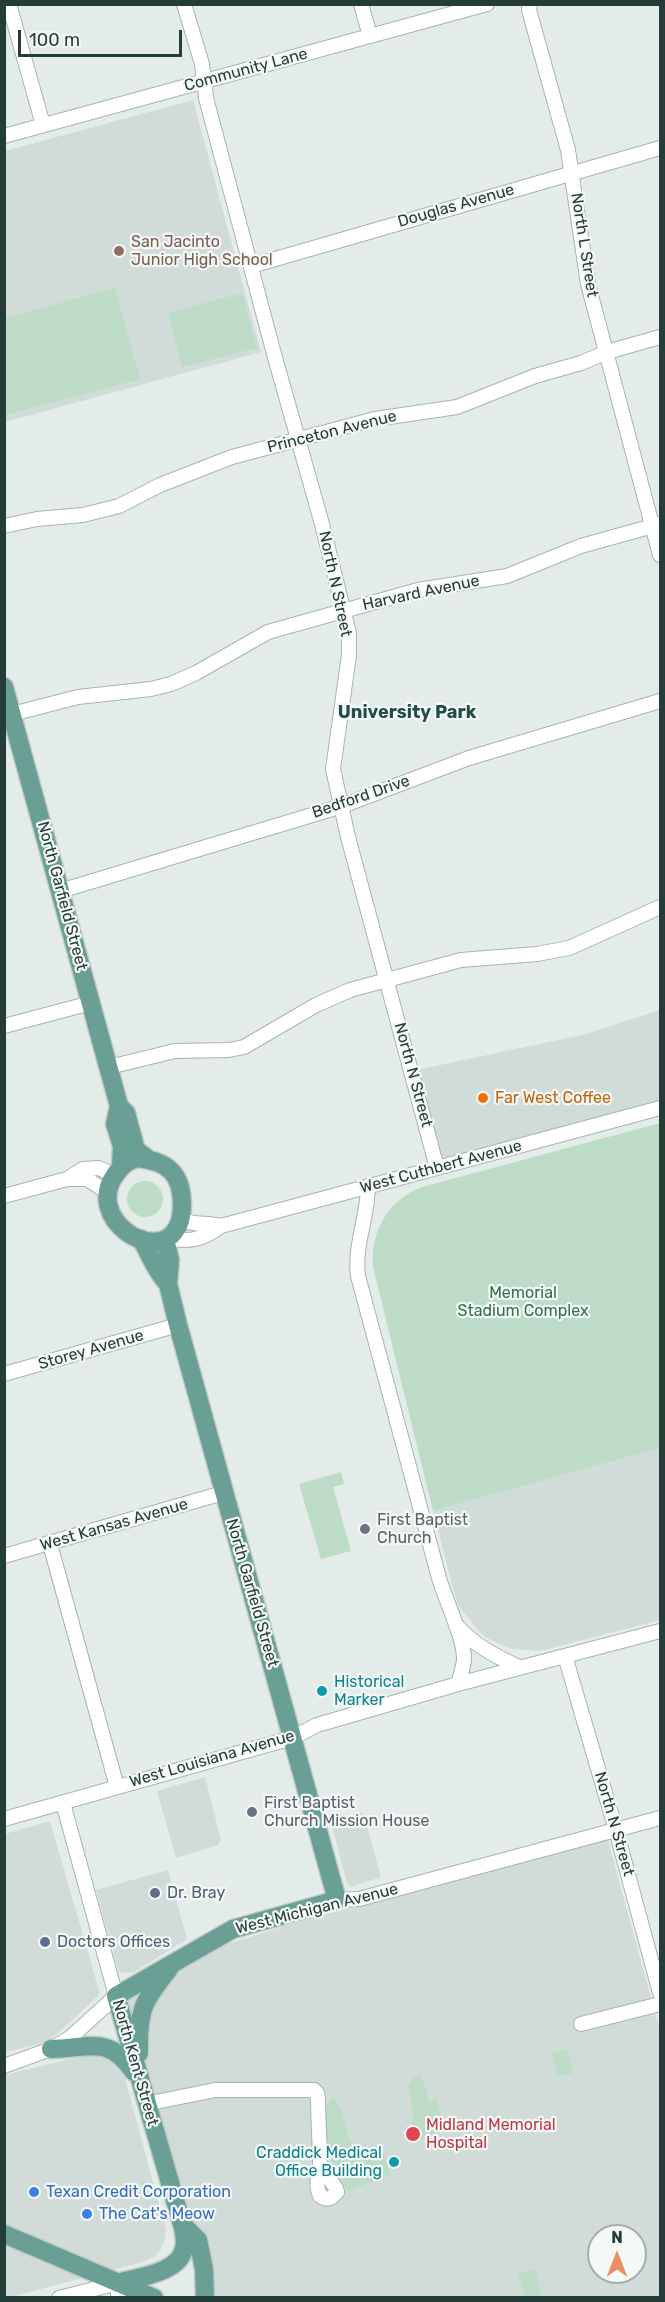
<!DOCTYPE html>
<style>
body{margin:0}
#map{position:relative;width:665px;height:2302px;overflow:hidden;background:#e3ece9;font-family:Rubik,sans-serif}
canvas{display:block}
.frame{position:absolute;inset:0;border:6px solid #243d38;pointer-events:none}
.north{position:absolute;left:587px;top:2224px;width:60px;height:60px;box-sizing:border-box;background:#f4f9f7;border:2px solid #a1aeab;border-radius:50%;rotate:0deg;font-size:16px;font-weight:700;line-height:24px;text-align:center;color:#243d38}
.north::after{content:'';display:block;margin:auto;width:21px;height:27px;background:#ea8f63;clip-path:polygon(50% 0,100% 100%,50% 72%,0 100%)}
.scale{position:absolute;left:18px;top:30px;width:164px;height:27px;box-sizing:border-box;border:3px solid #243d38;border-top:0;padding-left:8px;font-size:18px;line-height:21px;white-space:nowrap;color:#243d38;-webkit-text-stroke:4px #f4f9f7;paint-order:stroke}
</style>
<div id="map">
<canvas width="665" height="2302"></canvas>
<div class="frame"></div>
<div class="north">N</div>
<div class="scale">100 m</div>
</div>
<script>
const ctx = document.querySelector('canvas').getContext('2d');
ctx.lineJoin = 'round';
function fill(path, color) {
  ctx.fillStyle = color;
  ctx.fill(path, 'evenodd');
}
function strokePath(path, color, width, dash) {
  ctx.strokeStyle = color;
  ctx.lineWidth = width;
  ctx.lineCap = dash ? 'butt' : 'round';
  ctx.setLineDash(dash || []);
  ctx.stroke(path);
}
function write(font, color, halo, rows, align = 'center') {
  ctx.font = font + ' Rubik,sans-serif';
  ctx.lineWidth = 4.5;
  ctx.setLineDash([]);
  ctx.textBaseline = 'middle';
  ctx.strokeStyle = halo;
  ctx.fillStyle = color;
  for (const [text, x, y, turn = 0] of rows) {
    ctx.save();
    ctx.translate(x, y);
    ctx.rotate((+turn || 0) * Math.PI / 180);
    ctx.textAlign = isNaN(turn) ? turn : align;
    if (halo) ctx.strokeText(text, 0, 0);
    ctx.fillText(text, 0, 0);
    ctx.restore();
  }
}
const built = new Path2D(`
 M193 100 261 352 5 422V151Z
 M660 1010V1107L438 1167 412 1071 586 1034Z
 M660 1448V1620L540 1651 511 1649 485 1637 479 1631 460 1608 456 1599 433 1511Z
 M205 1777 221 1840 218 1845 176 1858 157 1791Z
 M363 1812 381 1877 351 1887 347 1884 331 1821Z
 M50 1821 100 1994 57 2034 39 2044 5 2052V1834Z
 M607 1837 660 2031V2297H216L212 2293 128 2000 222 1946 297 1922ZM599 2236H635V2272H599Z
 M168 1870 187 1939 134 1972 122 1973 118 1970 96 1890Z
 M90 2054 105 2057 116 2063 124 2075 166 2230 165 2239 160 2251 153 2258 142 2262 11 2297H5L4 2075Z`);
const green = new Path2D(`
 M115 288 140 379 5 415V318Z
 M242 293 257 348 182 367 168 313Z
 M660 1123V1448L433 1511 373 1267C370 1232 388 1200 422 1187Z
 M127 1199a18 18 0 1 1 36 0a18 18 0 1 1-36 0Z
 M341 1472 344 1484 333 1487 351 1551 321 1559 299 1484Z
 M567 2049 573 2073 558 2076 551 2054Z
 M421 2075 429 2102 437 2100 446 2131 416 2142 415 2139 411 2140 409 2134 414 2115 408 2087 412 2079Z
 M333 2097C352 2115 339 2165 382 2149L391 2175 347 2191C343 2180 334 2172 330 2161 324 2145 317 2110 333 2097Z
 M530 2270 539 2271 536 2278 542 2297H525L518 2273Z`);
const minor = new Path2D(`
 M9 4 43 125
 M184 4 202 64 206 98 274 354 322 524 349 633V655L333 769 348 837 437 1168
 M361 4 370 36
 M530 4 529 10 568 150 588 284 660 555
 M4 136 487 4
 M251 266 660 148
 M4 526 37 519 83 515 119 506 160 485 232 457 375 419 457 407 535 376 581 363 607 352 660 337
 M12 714 78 697 151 689 171 684 196 673 268 632 418 590 507 576 581 546 660 524
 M60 891 342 806 469 758 660 701
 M4 1026 91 1003
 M109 1067 175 1051 229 1050 244 1047 316 1005 350 990 461 960 537 954 569 948 660 907
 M67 1179H87L107 1192
 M368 1186C368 1217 354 1245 358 1276L439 1578C445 1599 465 1640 464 1660 463 1669 460 1676 458 1684
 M4 1196 67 1179 83 1169 99 1168 115 1175
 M181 1219C194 1226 206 1222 221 1226
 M168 1238C190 1243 203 1239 221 1226L660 1108
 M4 1374 178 1325
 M50 1544 117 1787
 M4 1556 223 1493
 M457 1626C474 1645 495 1656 519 1667
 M565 1656 616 1830 660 1993
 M4 1819 292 1738 317 1725 458 1684 660 1631
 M337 1900 359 1899 660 1818
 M581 2024 660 2004
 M4 2066 51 2049 71 2037 116 1996 63 1803
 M146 2104 215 2090H314L317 2093 318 2099C318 2120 320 2142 320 2163 320 2175 314 2183 320 2196 328 2201 332 2198 337 2192L336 2188 320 2166
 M59 2298 118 2283V2298`);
const major = new Path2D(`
 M4 687 119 1106 115 1124 122 1146 121 1166
 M119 1106 126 1113 136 1150 148 1159
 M137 1158C167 1161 182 1173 182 1205 182 1214 181 1223 175 1231 153 1263 85 1218 115 1175 122 1165 126 1162 137 1158Z
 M141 1239C151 1256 155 1270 168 1284
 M51 2049C90 2048 109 2035 134 2072
 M139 2053C138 2011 142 2002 169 1969
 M182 2224 198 2240 204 2269 205 2298
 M4 2234 154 2298
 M118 2283C138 2277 180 2273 184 2248 186 2240 184 2231 182 2224L116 1996 233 1929 337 1900 178 1325 168 1284 170 1260 165 1240`);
const markers = [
 [119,251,6,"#8d6e63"],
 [483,1098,6,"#e8710a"],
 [365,1529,6,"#6b7280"],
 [322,1691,6,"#0f9aa8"],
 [252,1812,6,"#6b7280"],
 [155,1893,6,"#5c6f8a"],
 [45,1942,6,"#5c6f8a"],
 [413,2134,8,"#e0444e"],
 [394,2162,6,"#0f9aa8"],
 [34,2192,6,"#3f7fe0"],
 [87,2214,6,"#3f7fe0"]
];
const streetNames = [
 ["Community Lane",246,70,-15],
 ["Douglas Avenue",456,206,-16],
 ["North L Street",584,245,81],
 ["Princeton Avenue",332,432,-14],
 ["North N Street",335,584,78],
 ["Harvard Avenue",421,593,-12],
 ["Bedford Drive",361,797,-19],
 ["North Garfield Street",62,896,75],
 ["North N Street",413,1075,75],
 ["West Cuthbert Avenue",441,1167,-15],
 ["Storey Avenue",91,1350,-16],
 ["West Kansas Avenue",114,1525,-16],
 ["North Garfield Street",252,1593,74],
 ["West Louisiana Avenue",212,1759,-16],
 ["North N Street",614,1824,74],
 ["West Michigan Avenue",317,1909,-14],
 ["North Kent Street",135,2063,74]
];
const educationNames = [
 ["San Jacinto",131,242],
 ["Junior High School",131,260]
];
const foodNames = [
 ["Far West Coffee",495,1098]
];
const parkNames = [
 ["Memorial",523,1293],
 ["Stadium Complex",523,1311]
];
const worshipNames = [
 ["First Baptist",377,1520],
 ["Church",377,1538],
 ["First Baptist",264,1803],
 ["Church Mission House",264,1821]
];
const cultureNames = [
 ["Historical",334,1682],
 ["Marker",334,1700],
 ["Craddick Medical",382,2153,"right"],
 ["Office Building",382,2171,"right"]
];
const serviceNames = [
 ["Dr. Bray",167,1893],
 ["Doctors Offices",57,1942]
];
const healthNames = [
 ["Midland Memorial",426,2125],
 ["Hospital",426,2143]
];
const shopNames = [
 ["Texan Credit Corporation",46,2192],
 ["The Cat's Meow",99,2214]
];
const neighbourhoodNames = [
 ["University Park",407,713]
];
fill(built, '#d1dcd8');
fill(green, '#bddcc8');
strokePath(minor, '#a6b4b0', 16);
strokePath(major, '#c2c9c7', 21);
strokePath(minor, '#fff', 14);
strokePath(major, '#6a9f96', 18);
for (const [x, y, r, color] of markers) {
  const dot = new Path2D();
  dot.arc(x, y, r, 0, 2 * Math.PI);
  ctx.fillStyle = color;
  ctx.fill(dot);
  strokePath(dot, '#f4f9f7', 2);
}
write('16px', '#243d38', '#f4f9f7', streetNames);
write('16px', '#785e54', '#f4f9f7', educationNames, 'left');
write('16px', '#c56008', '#f4f9f7', foodNames, 'left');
write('16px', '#30714f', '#f4f9f7', parkNames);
write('16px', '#5b616d', '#f4f9f7', worshipNames, 'left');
write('16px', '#0d838f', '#f4f9f7', cultureNames, 'left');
write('16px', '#4e5e75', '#f4f9f7', serviceNames, 'left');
write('16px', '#be3a42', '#f4f9f7', healthNames, 'left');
write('16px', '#366cbe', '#f4f9f7', shopNames, 'left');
write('bold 18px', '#214e47', '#f4f9f7', neighbourhoodNames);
</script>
